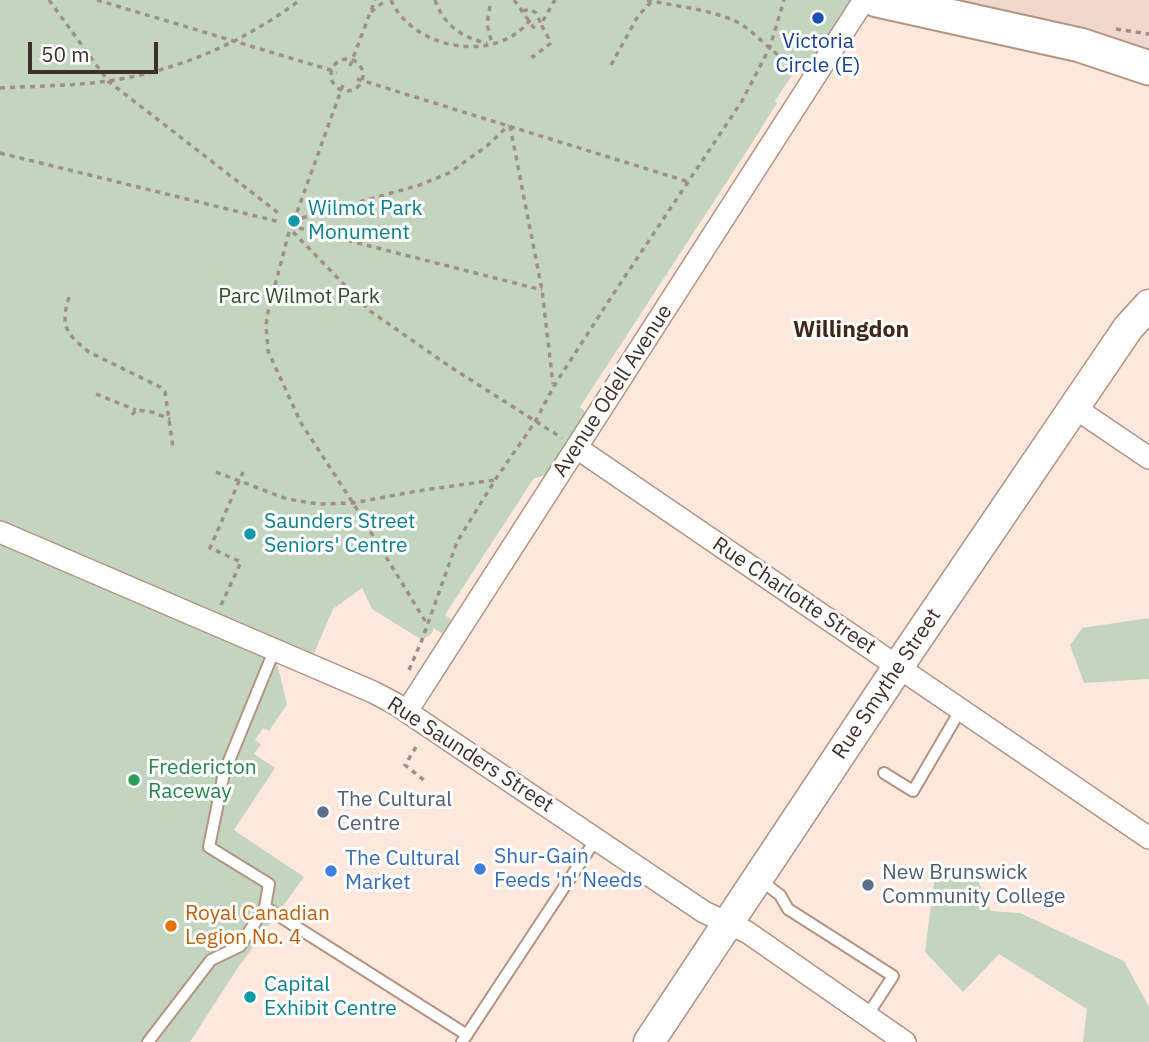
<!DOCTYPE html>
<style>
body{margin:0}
#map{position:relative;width:1149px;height:1042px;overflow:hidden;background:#fee8dd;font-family:"IBM Plex Sans",sans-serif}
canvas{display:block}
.scale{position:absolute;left:28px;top:42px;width:130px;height:32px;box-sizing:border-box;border:4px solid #3f312a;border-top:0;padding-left:9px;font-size:21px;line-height:24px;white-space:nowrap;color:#3f312a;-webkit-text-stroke:5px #fff;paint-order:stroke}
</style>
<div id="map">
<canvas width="1149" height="1042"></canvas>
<div class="scale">50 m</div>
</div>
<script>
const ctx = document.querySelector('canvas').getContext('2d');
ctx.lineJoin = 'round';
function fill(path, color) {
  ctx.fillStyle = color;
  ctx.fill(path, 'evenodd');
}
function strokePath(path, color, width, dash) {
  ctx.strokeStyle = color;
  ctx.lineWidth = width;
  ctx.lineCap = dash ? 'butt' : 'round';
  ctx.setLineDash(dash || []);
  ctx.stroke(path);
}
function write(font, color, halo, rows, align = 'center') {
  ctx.font = font + ' "IBM Plex Sans",sans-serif';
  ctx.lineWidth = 6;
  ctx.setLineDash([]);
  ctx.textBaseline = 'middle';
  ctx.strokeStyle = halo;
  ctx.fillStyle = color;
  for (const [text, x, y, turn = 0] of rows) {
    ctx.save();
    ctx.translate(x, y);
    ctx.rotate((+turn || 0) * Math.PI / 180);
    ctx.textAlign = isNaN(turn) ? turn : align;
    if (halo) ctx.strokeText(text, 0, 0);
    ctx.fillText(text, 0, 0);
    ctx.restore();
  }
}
const commercial = new Path2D(`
 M877 0H1149V50L1080 45Z`);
const green = new Path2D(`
 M0 0H864L826 60 798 66 775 101 777 103 754 140 580 407 590 415 551 474 534 478 445 615 462 627 453 641 434 628 432 633 422 640 372 609 362 588 333 609 309 665 274 651 287 704 269 731 263 728 255 740 261 744 254 754 275 768 234 830 304 877 237 969 190 1042H0Z
 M1149 618V679L1084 683 1070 645 1082 628Z
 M936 867 974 871 991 911 1020 913 1124 961 1149 1007V1042H1083L1087 1009 999 954 963 992 925 952Z`);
const path = new Path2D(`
 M49 0 108 81 281 215
 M97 0 337 72
 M391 0C412 49 496 65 530 20
 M435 0C443 24 462 38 487 43
 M514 0 537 32
 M647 0C675 6 706 9 733 20 758 31 777 63 800 65
 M490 6 487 24 492 44
 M523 11 530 9 536 13 541 24
 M371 12 386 0
 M1116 29 1149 34
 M532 55 533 57 551 43 541 24 555 0
 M331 75a16 16 0 1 1 32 0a16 16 0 1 1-32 0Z
 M611 65 638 16 651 2
 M350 66 375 0
 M357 79 689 182
 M0 88C36 86 73 86 108 81 178 71 244 42 300 0
 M510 126 542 290 553 384
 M0 153 280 222
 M297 212 343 85
 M302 218 420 185 449 173 487 146 509 125
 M299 228 542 290
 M289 232 268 312 266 325 268 351 301 423 353 503 427 624
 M293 232 370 311 452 368 562 438
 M69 297C60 326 66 334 89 352L160 387 165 392 173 448
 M96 394 136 410
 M132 415 136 410 152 412 170 419
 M216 472 287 499 319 504 353 503 417 491 495 480
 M221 605 241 562 210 548 243 472
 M409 670 422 640 457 542 495 480 535 422 554 386 608 302 742 101 770 47 784 0
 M416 747 405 765 425 781`);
const service = new Path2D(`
 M884 773 913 791 961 709
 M760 880 780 895 788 909 893 976 867 1016
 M265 907 269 884 209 847 224 773 274 651
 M148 1042 211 960 240 946 265 907 467 1035
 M462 1042 596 839`);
const minor = new Path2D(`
 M1075 408 1149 458
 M577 448 1149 838
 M0 532 373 692 394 703 704 912 747 932 905 1042
 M407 711 864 0`);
const secondary = new Path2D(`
 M649 1042 910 649 1128 328 1149 305`);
const primary = new Path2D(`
 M877 0 1080 45 1149 68`);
const markers = [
 [818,18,7,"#1a4fb4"],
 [294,221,7,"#0f9aa8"],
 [250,534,7,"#0f9aa8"],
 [134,780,7,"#2e9e5b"],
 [323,812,7,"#5c6f8a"],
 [480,869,7,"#3f7fe0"],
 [331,871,7,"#3f7fe0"],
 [868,885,7,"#5c6f8a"],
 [171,926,7,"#e8710a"],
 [250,997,7,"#0f9aa8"]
];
const transitNames = [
 ["Victoria",818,42],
 ["Circle (E)",818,66]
];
const cultureNames = [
 ["Wilmot Park",308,209],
 ["Monument",308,233],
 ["Saunders Street",264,522],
 ["Seniors' Centre",264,546],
 ["Capital",264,985],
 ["Exhibit Centre",264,1009]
];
const parkNames = [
 ["Parc Wilmot Park",299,297]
];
const streetNames = [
 ["Avenue Odell Avenue",613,391,-57],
 ["Rue Charlotte Street",794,596,34],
 ["Rue Smythe Street",887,684,-56],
 ["Rue Saunders Street",470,755,33]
];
const leisureNames = [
 ["Fredericton",148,768],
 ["Raceway",148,792]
];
const serviceNames = [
 ["The Cultural",337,800],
 ["Centre",337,824],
 ["New Brunswick",882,873],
 ["Community College",882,897]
];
const shopNames = [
 ["Shur-Gain",494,857],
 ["Feeds 'n' Needs",494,881],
 ["The Cultural",345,859],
 ["Market",345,883]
];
const foodNames = [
 ["Royal Canadian",185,914],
 ["Legion No. 4",185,938]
];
const neighbourhoodNames = [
 ["Willingdon",851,330]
];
fill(commercial, '#efd7cd');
fill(green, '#c3d5bf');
strokePath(service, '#b59381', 14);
strokePath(minor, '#b59381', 24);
strokePath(secondary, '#b59381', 33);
strokePath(primary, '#b59381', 37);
strokePath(path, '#a29087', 3.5, [5, 5]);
strokePath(service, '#fff', 10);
strokePath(minor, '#fff', 21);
strokePath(secondary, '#fff', 30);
strokePath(primary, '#fff', 33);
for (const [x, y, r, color] of markers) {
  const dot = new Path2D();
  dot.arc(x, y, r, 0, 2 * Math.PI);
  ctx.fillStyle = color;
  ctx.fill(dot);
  strokePath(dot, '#fff', 2.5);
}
write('21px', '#164399', '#fff', transitNames);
write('21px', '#0d838f', '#fff', cultureNames, 'left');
write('21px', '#2f5327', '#fff', parkNames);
write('21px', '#3f312a', '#fff', streetNames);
write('21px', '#27864d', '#fff', leisureNames, 'left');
write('21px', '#4e5e75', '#fff', serviceNames, 'left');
write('21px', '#366cbe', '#fff', shopNames, 'left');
write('21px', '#c56008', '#fff', foodNames, 'left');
write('bold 23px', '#422718', '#fff', neighbourhoodNames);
</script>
